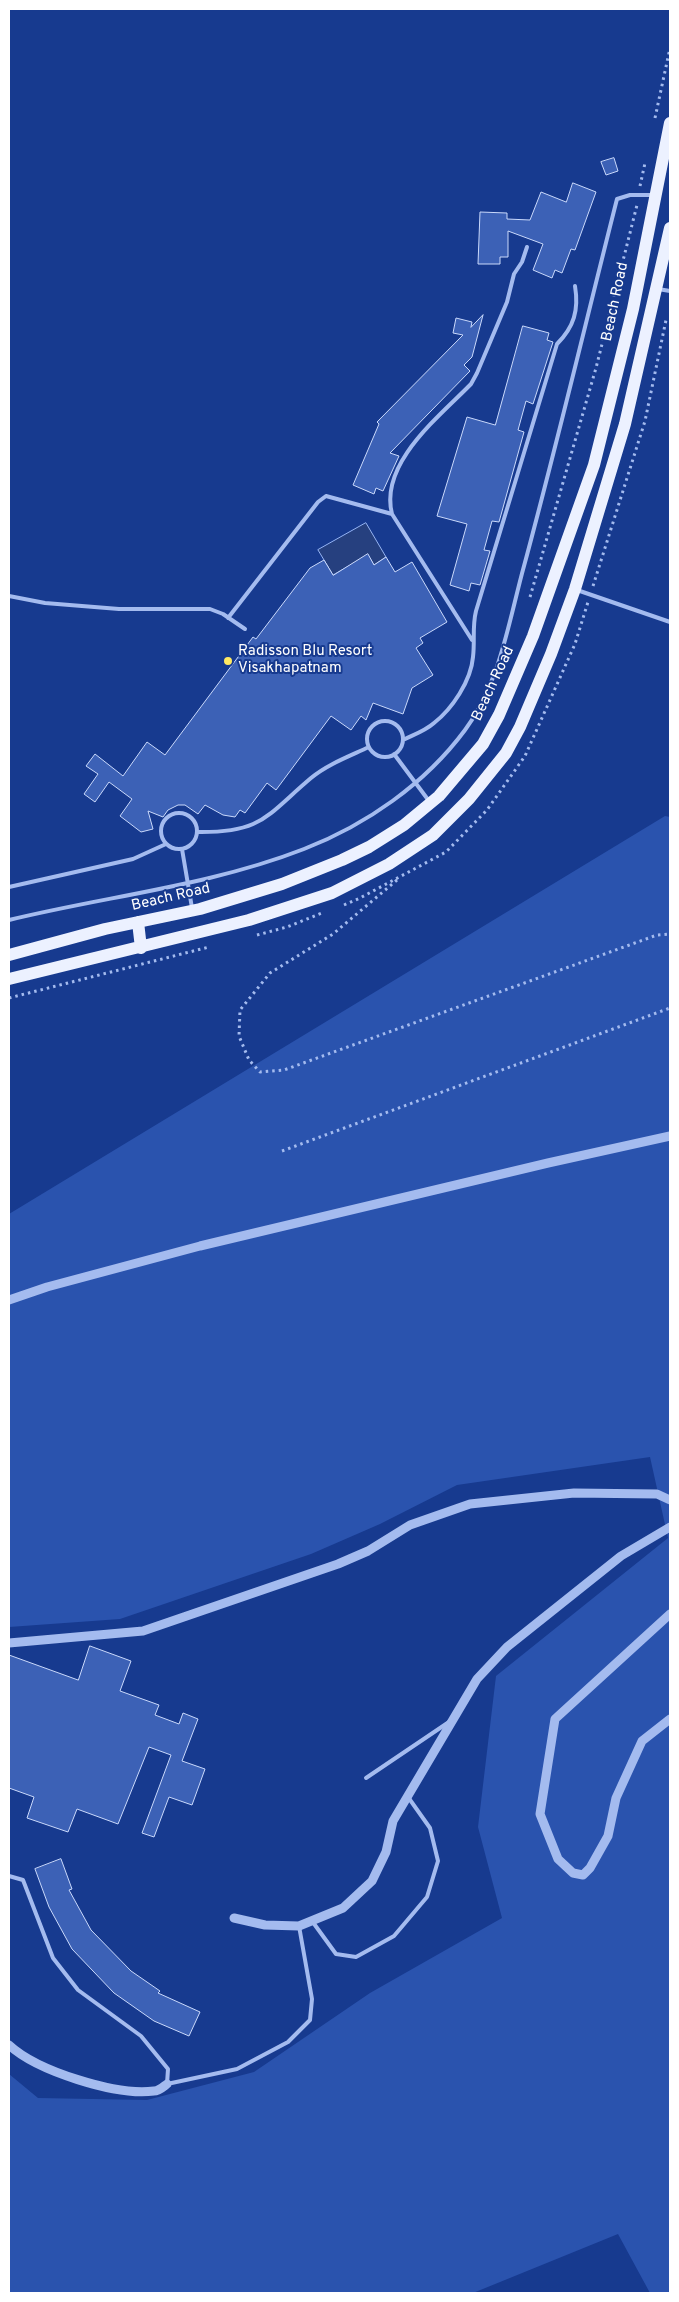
<!DOCTYPE html>
<style>
body{margin:0}
#map{position:relative;width:679px;height:2302px;overflow:hidden;background:#173a8f;font-family:Overpass,sans-serif}
canvas{display:block}
.frame{position:absolute;inset:0;border:10px solid #fff;pointer-events:none}
</style>
<div id="map">
<canvas width="679" height="2302"></canvas>
<div class="frame"></div>
</div>
<script>
const ctx = document.querySelector('canvas').getContext('2d');
ctx.lineJoin = 'round';
function fill(path, color) {
  ctx.fillStyle = color;
  ctx.fill(path, 'evenodd');
}
function strokePath(path, color, width, dash) {
  ctx.strokeStyle = color;
  ctx.lineWidth = width;
  ctx.lineCap = dash ? 'butt' : 'round';
  ctx.setLineDash(dash || []);
  ctx.stroke(path);
}
function write(font, color, halo, rows, align = 'center') {
  ctx.font = font + ' Overpass,sans-serif';
  ctx.lineWidth = 4;
  ctx.setLineDash([]);
  ctx.textBaseline = 'middle';
  ctx.strokeStyle = halo;
  ctx.fillStyle = color;
  for (const [text, x, y, turn = 0] of rows) {
    ctx.save();
    ctx.translate(x, y);
    ctx.rotate((+turn || 0) * Math.PI / 180);
    ctx.textAlign = isNaN(turn) ? turn : align;
    if (halo) ctx.strokeText(text, 0, 0);
    ctx.fillText(text, 0, 0);
    ctx.restore();
  }
}
const green = new Path2D(`
 M665 816 670 817V2293H650L618 2234 473 2293H9V2074L38 2098 147 2100 254 2072 370 1993 502 1918 478 1827 496 1676 668 1538 650 1457 457 1485 380 1524 311 1554 120 1619 9 1627V1214Z`);
const water = new Path2D(`
 M366 523 386 557 374 565 368 555 333 575 318 550Z`);
const building = new Path2D(`
 M614 158 618 171 606 175 601 162Z
 M573 183 596 192 575 250 571 249 562 273 555 270 552 278 533 270 543 244 508 231V257H500V264H478L480 212 507 213V219L530 220 541 192 566 202Z
 M483 315 472 357 464 365 470 371 390 453 399 456 383 491 376 488 374 494 353 485 379 424 377 422 463 335 453 333 456 318 472 322 471 327Z
 M523 326 549 333 547 340 553 342 533 404 526 401 518 430 524 432 499 522 492 521 484 550 490 551 480 585 471 583 469 591 450 585 467 524 437 516 467 417 495 425Z
 M368 554 374 565 386 557 395 572 412 562 447 622 420 638 423 643 416 648 433 675 412 688 403 714 373 703 366 720 361 716 351 730 331 716 276 790 267 783 245 813 240 810 235 817 223 815 205 805 198 814 185 805H178L168 810 163 817 148 811 153 829 141 832 120 816 132 799 109 782 95 802 84 794 98 774 86 766 95 754 123 776 147 742 165 755 253 637 256 639 310 568 324 560 333 575Z
 M90 1646 131 1661 120 1691 159 1705 155 1715 179 1724 183 1713 198 1719 182 1761 205 1769 192 1805 169 1797 154 1837 142 1833 171 1755 149 1747 118 1824 77 1809 68 1832 27 1818 34 1797 9 1788V1655L78 1680Z
 M61 1859 72 1889 69 1890 91 1930 131 1971 160 1991 158 1993 200 2012 189 2036 154 2021 114 1993 72 1949 49 1907 35 1869Z`);
const path = new Path2D(`
 M655 118 670 48
 M640 186 645 163
 M593 586 645 421 666 320
 M530 597 596 368 637 205
 M397 880 333 934 270 973 240 1010 239 1036 249 1060 260 1072 284 1070 657 935 670 934
 M344 905 360 898 446 852 487 810 525 756 575 644 588 602
 M257 935 287 927 322 913
 M9 998 209 947
 M282 1151 670 1008`);
const service = new Path2D(`
 M658 289 670 291
 M577 590 670 622
 M9 596 45 603 119 609H210L223 614 245 629
 M228 618 318 502 326 496 392 514
 M472 640 392 514C379 463 440 416 471 384L477 373 507 302 514 274 522 262 527 247
 M367 739a18 18 0 1 1 36 0a18 18 0 1 1-36 0Z
 M403 740C413 735 425 731 434 723 452 709 471 681 473 657 475 641 472 627 476 611L557 344C574 327 579 310 575 286
 M394 754 429 801
 M161 831a18 18 0 1 1 36 0a18 18 0 1 1-36 0Z
 M197 832C262 833 266 816 311 778 328 764 350 756 369 747
 M182 849 192 908
 M9 887 133 859 166 844
 M9 920C107 896 209 886 304 849 366 825 425 784 465 730 500 684 509 620 524 566 557 444 586 321 617 199L630 195H653
 M366 1778 449 1722
 M9 1876 23 1880 53 1958 78 1990 141 2036 168 2069 167 2084 237 2069 288 2042 310 2020 312 1999 299 1926
 M312 1921 336 1954 356 1957 394 1936 427 1897 438 1861 430 1828 408 1797`);
const tertiary = new Path2D(`
 M9 1300 47 1287 200 1246 548 1163 670 1136
 M670 1614 555 1719 540 1814 558 1859 573 1873 583 1875 590 1868 608 1836 616 1798 642 1741 670 1719
 M9 1643 143 1631 338 1564 368 1551 410 1525 470 1504 574 1493 657 1494 670 1500
 M234 1918 265 1925 299 1926 343 1908 372 1881 386 1852 393 1821 477 1679 507 1647 621 1556 670 1527
 M9 2045C37 2071 116 2096 154 2091 159 2091 163 2087 167 2084`);
const primary = new Path2D(`
 M138 922 141 948
 M9 955 105 929 200 909 282 884 342 860 369 847 404 825 439 796 483 744 499 715 533 636 594 465 633 309 670 123
 M9 979 249 920 332 893 389 864 433 835 469 799 506 753 520 727 551 654 575 589 625 424 670 228`);
const markers = [
 [228,661,5,"#ffe862"]
];
const streetNames = [
 ["Beach Road",616,302,-78],
 ["Beach Road",494,684,-65],
 ["Beach Road",171,898,-13]
];
const poiNames = [
 ["Radisson Blu Resort",238,652],
 ["Visakhapatnam",238,669]
];
fill(green, '#2a53ae');
fill(water, '#26407f');
strokePath(water, '#96b4f2', 1);
fill(building, '#3c61b6');
strokePath(building, '#cad9fb', 1);
strokePath(path, '#a4bbef', 3, [2.5, 4]);
strokePath(service, '#a4bbef', 4);
strokePath(tertiary, '#a4bbef', 9);
strokePath(primary, '#ecf1ff', 12);
for (const [x, y, r, color] of markers) {
  const dot = new Path2D();
  dot.arc(x, y, r, 0, 2 * Math.PI);
  ctx.fillStyle = color;
  ctx.fill(dot);
  strokePath(dot, '#173a8f', 2);
}
write('15px', '#fff', '#173a8f', streetNames);
write('15px', '#fff', '#173a8f', poiNames, 'left');
</script>
